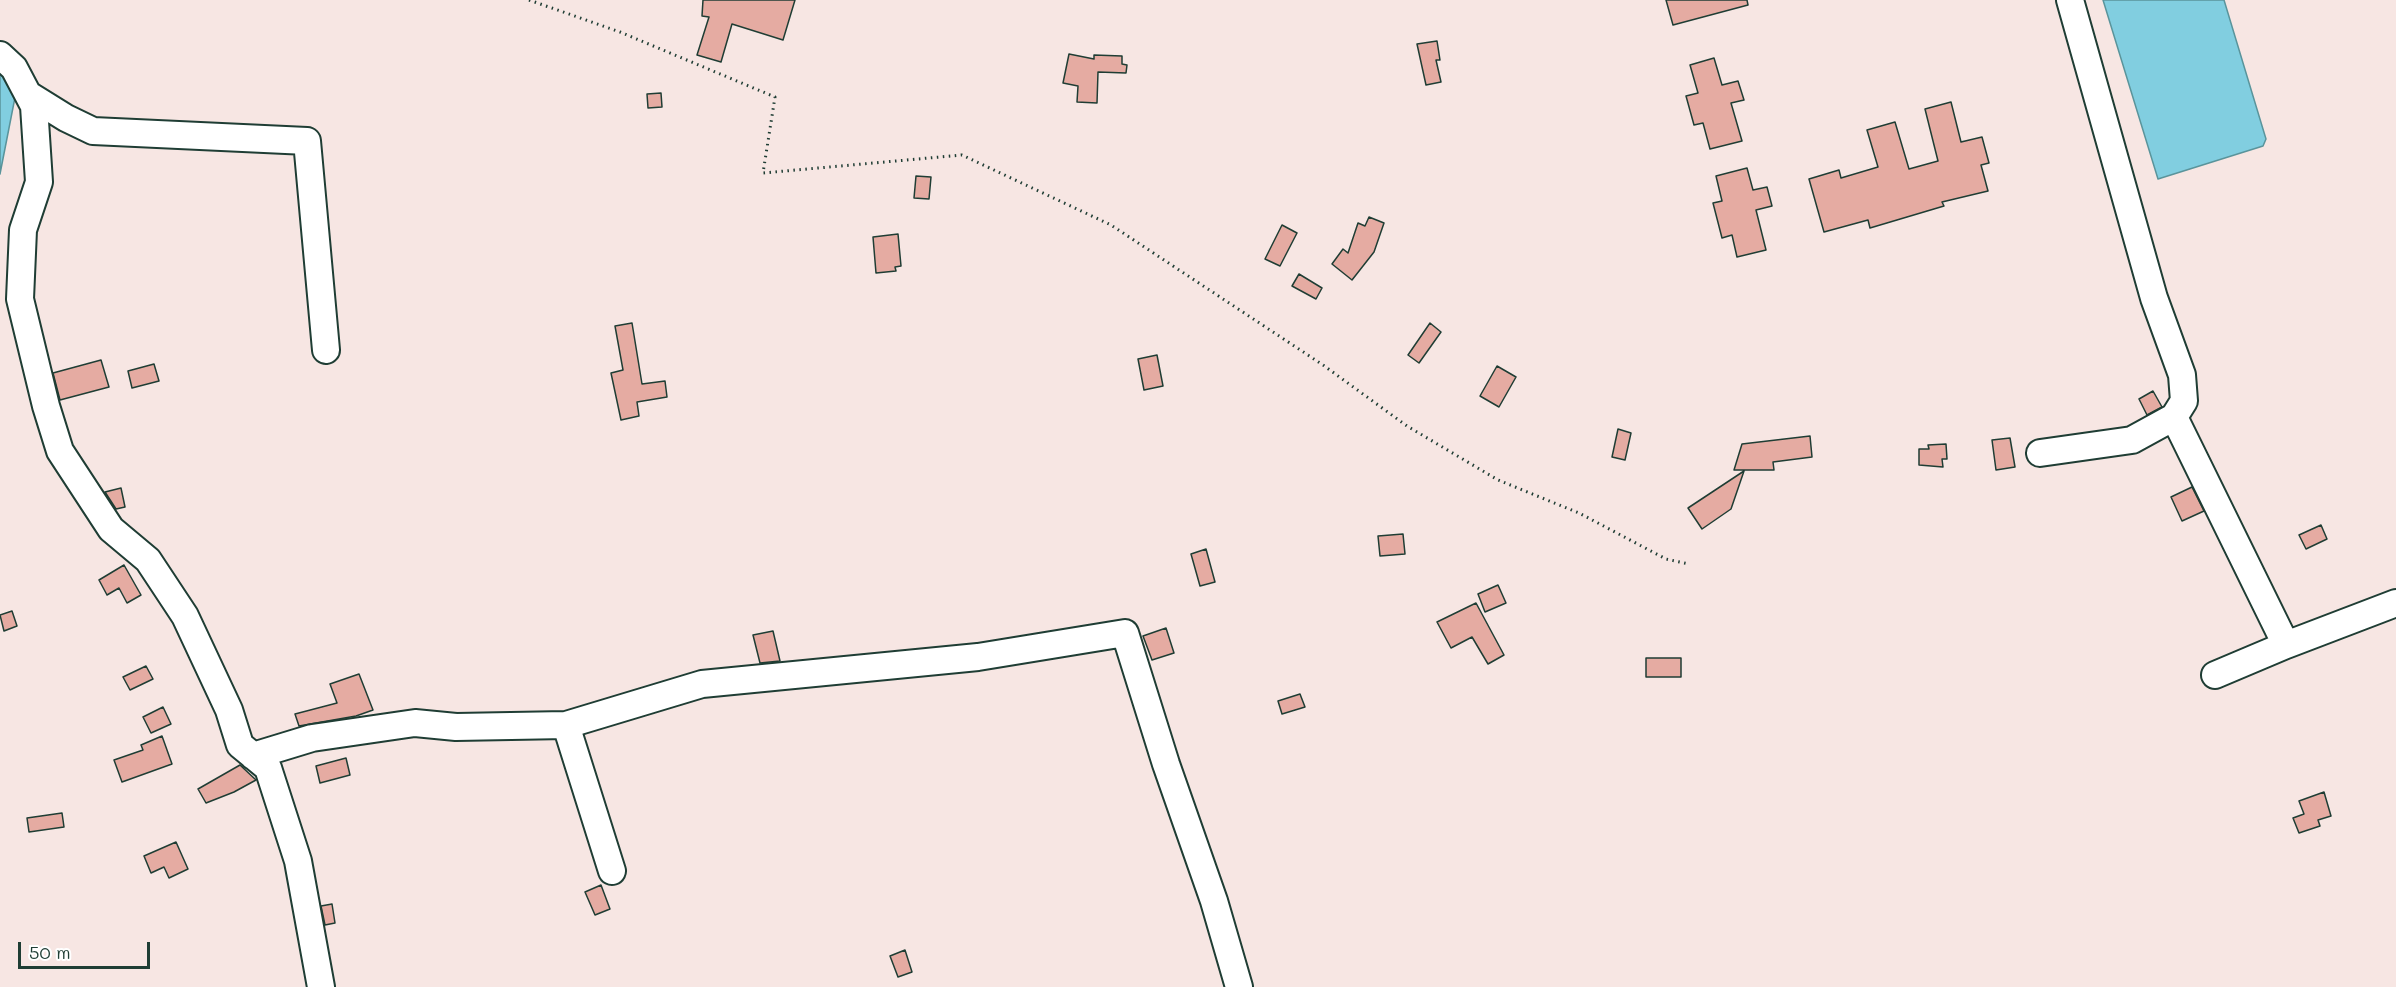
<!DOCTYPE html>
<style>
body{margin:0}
#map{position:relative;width:2396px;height:987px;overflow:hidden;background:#f7e6e3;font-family:Mali,sans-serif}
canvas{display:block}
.scale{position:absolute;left:18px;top:942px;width:132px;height:27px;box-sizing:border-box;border:3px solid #1f3d34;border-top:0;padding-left:8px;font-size:18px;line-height:21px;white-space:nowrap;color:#1f3d34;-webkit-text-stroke:4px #fff;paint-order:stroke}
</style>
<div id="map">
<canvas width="2396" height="987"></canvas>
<div class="scale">50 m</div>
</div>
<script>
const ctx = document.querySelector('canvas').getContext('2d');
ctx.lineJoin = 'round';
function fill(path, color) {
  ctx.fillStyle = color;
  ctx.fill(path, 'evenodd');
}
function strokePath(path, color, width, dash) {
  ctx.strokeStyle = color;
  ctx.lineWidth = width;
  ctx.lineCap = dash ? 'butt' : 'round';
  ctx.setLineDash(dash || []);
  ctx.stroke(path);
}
const water = new Path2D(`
 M2103 0H2224L2266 139 2263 146 2158 179Z
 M0 67 19 77 0 174Z`);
const building = new Path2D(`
 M703 0H795L783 40 732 24 721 62 697 55 709 17 702 16Z
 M1666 0H1747L1748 5 1673 25Z
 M1437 41 1440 60H1436L1441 82 1426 85 1417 44Z
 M1069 54 1094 59V55L1122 56V64L1127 65 1126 73 1098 72 1097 103 1077 102 1078 86 1063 83Z
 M1714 58 1722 85 1738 81 1744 100 1731 103 1742 141 1710 149 1703 123 1694 125 1686 96 1698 93 1690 65Z
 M661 93 662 107 648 108 647 94Z
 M1951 102 1961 142 1982 137 1989 163 1981 165 1988 191 1942 202 1944 206 1870 228 1868 220 1824 232 1809 179 1839 170 1841 178 1878 167 1867 130 1895 122 1909 169 1938 161 1925 109Z
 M1747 168 1753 190 1767 187 1772 206 1756 210 1766 250 1737 257 1732 235 1722 238 1713 203 1722 201 1716 176Z
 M916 176 931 177 929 199 914 198Z
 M1369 217 1384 223 1374 252 1352 280 1332 264 1343 249 1348 253 1358 223 1365 226Z
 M1282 225 1297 233 1280 266 1265 259Z
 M898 234 901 266 895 267 896 271 876 273 873 237Z
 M1299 274 1322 288 1316 299 1292 286Z
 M632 323 642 384 665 381 667 397 637 402 639 416 621 420 611 373 623 370 615 326Z
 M1430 323 1441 332 1419 363 1408 355Z
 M1157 355 1163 386 1144 390 1138 359Z
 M101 360 109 387 60 400 53 373Z
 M154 364 159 381 132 388 128 371Z
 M1497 366 1516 377 1499 407 1480 396Z
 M2153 391 2162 407 2147 415 2139 399Z
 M1618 429 1631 433 1625 460 1612 457Z
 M1810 436 1812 457 1773 462 1774 470H1734L1742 444Z
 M2010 438 2015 467 1996 470 1992 440Z
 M1946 444 1947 459H1942L1943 467 1919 465V449H1929L1928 445Z
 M1744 471 1731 509 1702 529 1688 508Z
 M2192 487 2204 511 2182 521 2171 497Z
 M121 488 125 507 116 509 105 492Z
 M2321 525 2327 539 2306 549 2299 535Z
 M1403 534 1405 554 1380 556 1378 536Z
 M1206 549 1215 582 1200 586 1191 554Z
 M124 565 141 595 127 603 119 588 107 595 99 580Z
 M1498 585 1506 603 1485 612 1478 594Z
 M1476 603 1504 655 1488 664 1472 637 1451 648 1437 622Z
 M12 611 17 626 4 631 0 615Z
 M1166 628 1174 653 1152 660 1143 636Z
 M773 631 780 661 760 663 753 635Z
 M1646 658H1681V677H1646Z
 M146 666 153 679 130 690 123 677Z
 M359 674 373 710 356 716 299 726 295 714 337 703 330 684Z
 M1300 694 1305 707 1282 714 1278 701Z
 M163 707 171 724 151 733 143 717Z
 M162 736 172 764 122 782 114 760 143 750 141 745Z
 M346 758 350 775 320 783 316 766Z
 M240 765 256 780 234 792 206 803 198 789Z
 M2324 792 2331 816 2318 820 2320 826 2299 833 2293 818 2304 814 2299 801Z
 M62 813 64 827 29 832 27 818Z
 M176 842 188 869 169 878 164 867 151 873 144 856Z
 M601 885 610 909 595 915 585 892Z
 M332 904 335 923 325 925 321 906Z
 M905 950 912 972 898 977 890 956Z`);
const path = new Path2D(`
 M529 0 620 32 775 97 763 173 962 155 1111 225 1323 365 1407 426 1498 480 1579 513 1666 559 1689 564`);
const minor = new Path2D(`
 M0 55 14 68 34 106 39 182 23 230 20 299 46 406 60 451 111 529 148 560 185 616 229 710 240 745 268 768 298 861 321 987
 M29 95 66 118 93 131 307 141 326 350
 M2174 417 2286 645 2396 603
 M2040 453 2132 440 2174 417 2184 401 2182 375 2154 298 2070 0
 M2215 675 2286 645
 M566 725 702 684 978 657 1125 633 1166 764 1214 901 1239 987
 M253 756 312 738 415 723 456 727 566 725 612 871`);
fill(water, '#81cee0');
strokePath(water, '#5a949b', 1.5);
fill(building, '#e5aba2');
strokePath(building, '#1f3d34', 1.5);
strokePath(minor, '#1f3d34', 30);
strokePath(path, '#1f3d34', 3, [1.5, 4.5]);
strokePath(minor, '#fff', 26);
</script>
